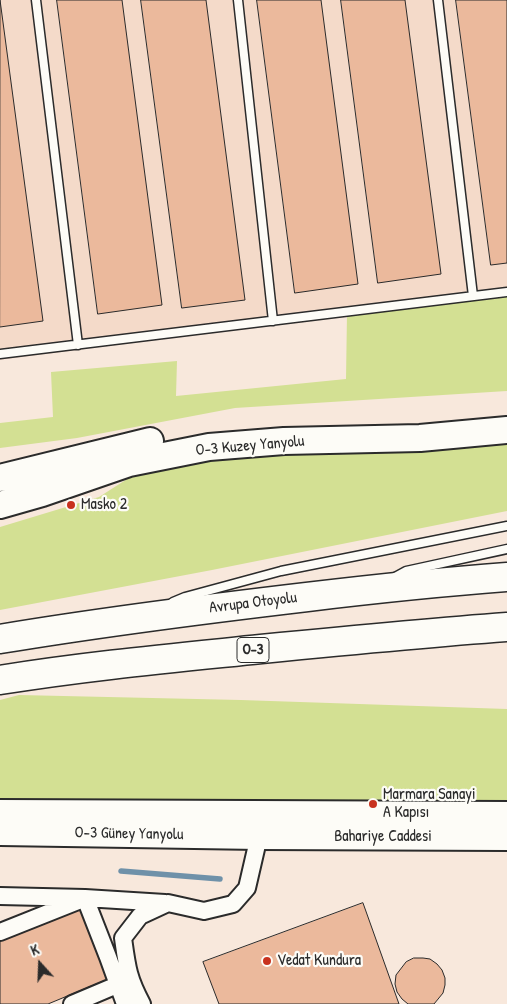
<!DOCTYPE html>
<meta charset="utf-8">
<style>
body{margin:0}
#map{position:relative;width:507px;height:1004px;overflow:hidden;background:#f8e8dc;font-family:"Patrick Hand",sans-serif}
canvas{display:block}
.north{position:absolute;left:15px;top:939px;width:50px;height:50px;-webkit-text-stroke:4px #fdfcf7;paint-order:stroke;rotate:340deg;font-size:14px;font-weight:700;line-height:20px;text-align:center;color:#2b2b2b}
.north::after{content:'';display:block;margin:auto;width:18px;height:22px;background:#2b2b2b;clip-path:polygon(50% 0,100% 100%,50% 72%,0 100%)}
</style>
<div id="map">
<canvas width="507" height="1004"></canvas>
<div class="north">K</div>
</div>
<script>
const ctx = document.querySelector('canvas').getContext('2d');
ctx.lineJoin = 'round';
function fill(path, color) {
  ctx.fillStyle = color;
  ctx.fill(path, 'evenodd');
}
function strokePath(path, color, width, dash) {
  ctx.strokeStyle = color;
  ctx.lineWidth = width;
  ctx.lineCap = dash ? 'butt' : 'round';
  ctx.setLineDash(dash || []);
  ctx.stroke(path);
}
function write(font, color, halo, rows, align = 'center') {
  ctx.font = font + ' "Patrick Hand",sans-serif';
  ctx.lineWidth = 4.5;
  ctx.setLineDash([]);
  ctx.textBaseline = 'middle';
  ctx.strokeStyle = halo;
  ctx.fillStyle = color;
  for (const [text, x, y, turn = 0] of rows) {
    ctx.save();
    ctx.translate(x, y);
    ctx.rotate((+turn || 0) * Math.PI / 180);
    ctx.textAlign = isNaN(turn) ? turn : align;
    if (halo) ctx.strokeText(text, 0, 0);
    ctx.fillText(text, 0, 0);
    ctx.restore();
  }
}
const built = new Path2D(`
 M0 0H507V294L0 360Z`);
const green = new Path2D(`
 M507 294V391L235 408 77 438 0 448V423L53 417 51 372 177 361 176 396 346 379 347 314Z
 M507 436V511L212 570 0 610V527L99 497 135 474 209 453Z
 M19 695 241 700 507 709V818L0 806V700Z`);
const stream = new Path2D(`
 M121 871 220 879`);
const building = new Path2D(`
 M0 0 43 321 0 327Z
 M57 0H122L162 305 98 314Z
 M141 0H206L245 300 182 308Z
 M257 0H321L358 284 295 293Z
 M341 0H405L441 274 378 283Z
 M456 0H507V263L491 265Z
 M363 903 399 1004H219L203 962Z
 M83 906 113 977 48 1004H0V941Z
 M414 958H423L430 959 437 964 442 970 445 978V985L443 993 434 1004H408L402 999 397 992 395 984 396 975 406 962Z`);
const lane = new Path2D(`
 M36 0 78 345
 M238 0 273 321
 M438 0 473 296
 M0 354 507 292
 M395 577 406 571 507 549
 M173 602 185 597 281 571 507 526`);
const street = new Path2D(`
 M0 896 85 898 165 903
 M85 898 108 957 125 1004
 M0 932 78 901
 M72 1004 117 985 126 986
 M142 1004C128 978 127 967 123 938L140 916 168 903 204 911 233 904 247 888 259 836V828`);
const primary = new Path2D(`
 M0 478 150 441
 M0 505 42 493 129 463 209 447 284 441 420 438 507 430
 M0 813 507 815
 M0 832 259 836 507 837`);
const highway = new Path2D(`
 M0 639C102 622 205 609 307 597 374 589 440 582 507 577
 M0 680C87 666 174 658 261 649 343 641 425 633 507 627`);
const markers = [
 [71,505,5,"#c8321e"],
 [373,804,5,"#c8321e"],
 [267,961,5,"#c8321e"]
];
const shields = [
 [253,650,32]
];
const shieldNames = [
 ["O-3",253,650]
];
const streetNames = [
 ["O-3 Kuzey Yanyolu",250,446,-5],
 ["Avrupa Otoyolu",253,603,-7],
 ["O-3 Güney Yanyolu",129,834,1],
 ["Bahariye Caddesi",383,837]
];
const poiNames = [
 ["Masko 2",81,505],
 ["Marmara Sanayi",383,795],
 ["A Kapısı",383,813],
 ["Vedat Kundura",277,961]
];
fill(built, '#f4dac9');
fill(green, '#d3e093');
strokePath(stream, '#6f91a9', 5.5);
fill(building, '#ebb99c');
strokePath(building, '#2b2b2b', 1);
strokePath(lane, '#2b2b2b', 11);
strokePath(street, '#2b2b2b', 20);
strokePath(primary, '#2b2b2b', 30);
strokePath(highway, '#2b2b2b', 31);
strokePath(lane, '#fdfcf7', 8);
strokePath(street, '#fdfcf7', 16);
strokePath(primary, '#fdfcf7', 26);
strokePath(highway, '#fdfcf7', 28);
for (const [x, y, r, color] of markers) {
  const dot = new Path2D();
  dot.arc(x, y, r, 0, 2 * Math.PI);
  ctx.fillStyle = color;
  ctx.fill(dot);
  strokePath(dot, '#fdfcf7', 2);
}
for (const [x, y, w] of shields) {
  const box = new Path2D();
  box.roundRect(x - w / 2, y - 12.5, w, 25, 4);
  ctx.fillStyle = '#fdfcf7';
  ctx.fill(box);
  strokePath(box, '#2b2b2b', 1);
}
write('bold 15px', '#2b2b2b', null, shieldNames);
write('16px', '#2b2b2b', '#fdfcf7', streetNames);
write('16px', '#2b2b2b', '#fdfcf7', poiNames, 'left');
</script>
